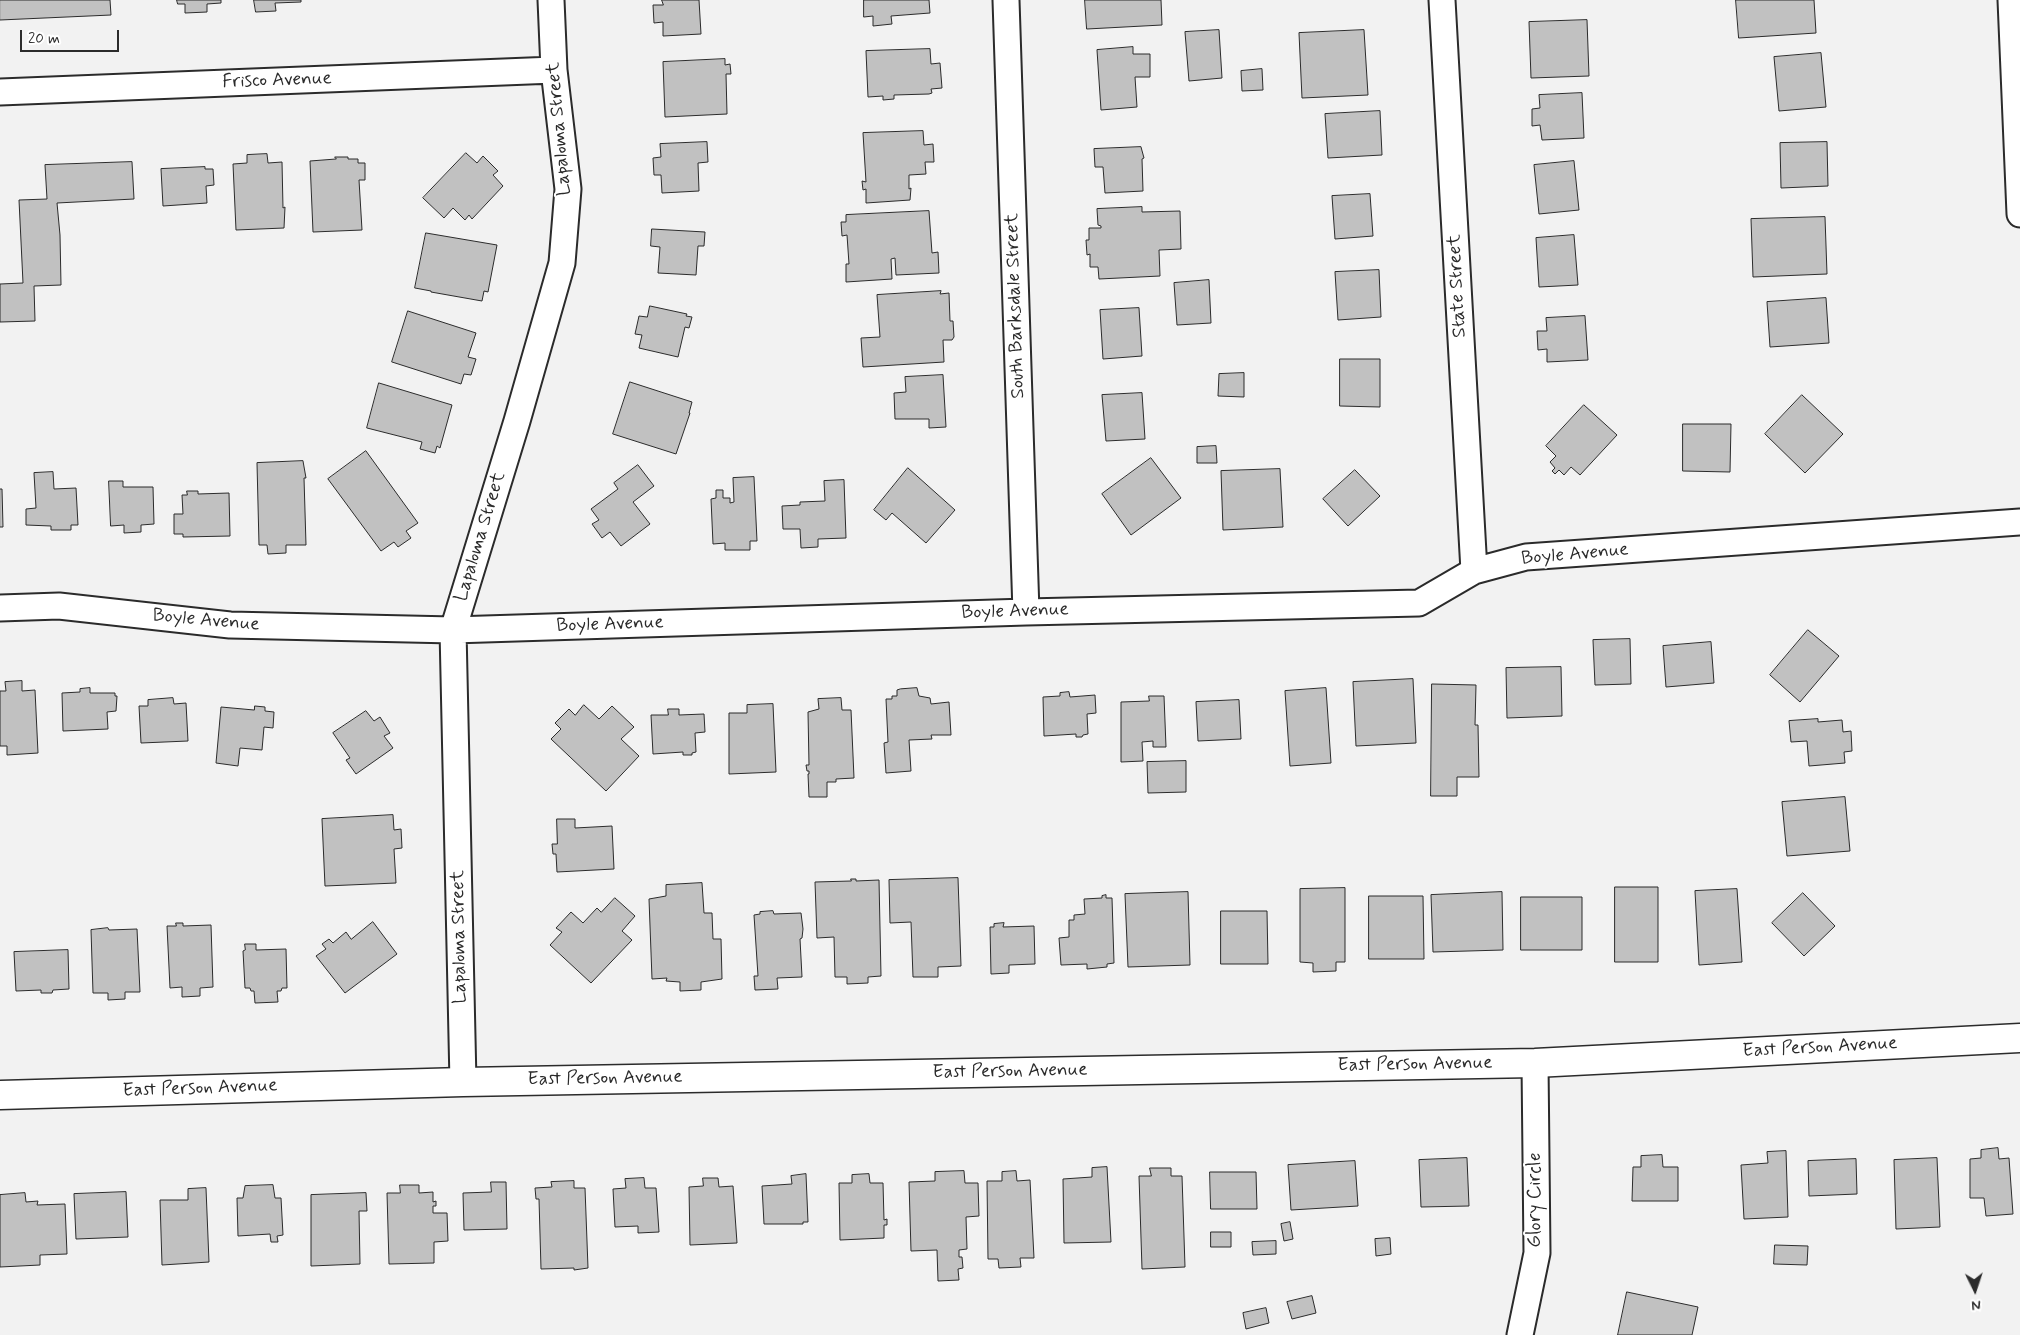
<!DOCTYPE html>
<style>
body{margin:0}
#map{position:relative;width:2020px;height:1335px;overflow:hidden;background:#f2f2f2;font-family:Mynerve,sans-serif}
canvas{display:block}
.north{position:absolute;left:1950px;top:1265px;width:50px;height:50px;-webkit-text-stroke:4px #fff;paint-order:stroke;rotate:176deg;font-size:14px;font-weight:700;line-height:20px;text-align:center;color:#2b2b2b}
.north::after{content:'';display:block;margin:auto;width:18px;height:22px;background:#2b2b2b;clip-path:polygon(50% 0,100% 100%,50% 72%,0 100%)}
.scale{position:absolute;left:20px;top:30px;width:99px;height:22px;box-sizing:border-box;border:2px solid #2b2b2b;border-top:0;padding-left:6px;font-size:15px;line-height:18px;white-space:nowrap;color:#2b2b2b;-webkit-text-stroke:4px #fff;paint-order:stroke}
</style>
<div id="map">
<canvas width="2020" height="1335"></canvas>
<div class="north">N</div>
<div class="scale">20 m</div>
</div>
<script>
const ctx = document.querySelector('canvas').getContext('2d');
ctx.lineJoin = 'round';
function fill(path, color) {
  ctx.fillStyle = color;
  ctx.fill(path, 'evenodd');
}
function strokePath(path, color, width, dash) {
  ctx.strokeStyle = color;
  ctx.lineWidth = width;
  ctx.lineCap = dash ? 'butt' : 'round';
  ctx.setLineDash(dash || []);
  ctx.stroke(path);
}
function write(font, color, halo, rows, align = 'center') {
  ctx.font = font + ' Mynerve,sans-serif';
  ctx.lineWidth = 4;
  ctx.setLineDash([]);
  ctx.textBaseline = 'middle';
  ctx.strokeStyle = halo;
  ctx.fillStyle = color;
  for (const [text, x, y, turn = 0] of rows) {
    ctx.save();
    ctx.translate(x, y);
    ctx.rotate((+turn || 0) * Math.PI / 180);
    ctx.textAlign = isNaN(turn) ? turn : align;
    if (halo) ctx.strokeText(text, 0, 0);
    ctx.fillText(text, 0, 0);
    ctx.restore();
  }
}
const building = new Path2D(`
 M0 0H110L111 15 0 20Z
 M177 0H221V3L207 4V12L185 13V4H178Z
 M254 0H301V2L275 3 276 11 256 12Z
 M662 0H699L701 34 663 36V22L654 23 653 5H663Z
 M864 0H929L930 13 891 16 892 24 873 26V16L864 17Z
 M1085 0H1161L1162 25 1087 29Z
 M1736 0H1814L1816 33 1739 38Z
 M1587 20 1589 76 1531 78 1529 22Z
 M1219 30 1222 78 1189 81 1185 32Z
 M1364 30 1368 95 1302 98 1299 33Z
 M1133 47V54H1150V77H1135L1137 107 1101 110 1097 50Z
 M930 49 931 64 940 63 942 88 931 89 932 93 929 94 894 95V99L883 100V96L868 97 866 51Z
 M1821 53 1826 107 1779 111 1774 57Z
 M725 59V65L730 64 731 74H726L727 114 665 117 663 62Z
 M1262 69 1263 90 1242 91 1241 71Z
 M1582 93 1584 138 1542 140 1540 125 1532 126V109L1540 108 1539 95Z
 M1380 111 1382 155 1328 158 1325 114Z
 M923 131 924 145 933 144 934 162H925L926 174 909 175V189L911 188 910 200 866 203V189L863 190 862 181 866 182 863 133Z
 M707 142 708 162 698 163 699 191 662 193 661 175H654L653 158 661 157 660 144Z
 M1827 142 1828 186 1781 188 1780 143Z
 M1141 147 1144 158 1142 159 1143 191 1105 193 1103 167H1095L1094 149Z
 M466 153 477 163 483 156 498 171 493 175 503 186 472 219 469 215 465 220 453 208 444 218 423 198Z
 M267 154 268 163 282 162 283 208 285 207 284 228 236 230 233 164 247 163V155Z
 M335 157H348V159H358V163H365V180H359L362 230 313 232 310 161 336 159Z
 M1574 161 1579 210 1539 214 1534 165Z
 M132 162 134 199 57 203 60 235 61 285 34 286 35 321 0 322V284L23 283 19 200 47 199 45 165Z
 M205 167V169H213L214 185 206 186 207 203 163 206 161 169Z
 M1370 194 1373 236 1335 239 1332 196Z
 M1142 207V212L1180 211 1181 249 1159 250 1160 276 1099 279 1098 267H1090V254L1087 255 1086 240H1089V228H1101V226L1098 225 1097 209Z
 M929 211 932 253 938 252 939 273 896 275 895 258 891 259 892 279 846 282V264H849L847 235 842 236 841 222H846V215Z
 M1825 217 1827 274 1753 277 1751 219Z
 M652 229 705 232 704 246H698L696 275 658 273 660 247 651 246Z
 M426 233 497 245 488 292 484 291 482 301 431 292V291L415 288Z
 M1574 235 1578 285 1539 287 1536 238Z
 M1379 270 1381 317 1338 320 1335 272Z
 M1209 280 1211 323 1177 325 1174 283Z
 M941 291 940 294 949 293 950 321H953L954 337 952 340H943L944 362 863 367 861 338 880 337 877 295Z
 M1826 298 1829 343 1770 347 1767 302Z
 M650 306 687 314 686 316 692 317 689 328 685 327 678 357 639 348 642 335 635 334 639 316 647 317Z
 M1139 308 1142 356 1103 359 1100 310Z
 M408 311 476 333 468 357 476 359 471 375 464 374 461 384 392 362Z
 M1585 316 1588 360 1547 362V349L1538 350 1537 331H1547L1546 318Z
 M1340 359H1380V407L1340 406Z
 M1244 373V397L1218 396 1219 374Z
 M943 375 946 427 929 428V419H895L894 393 906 392 905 377Z
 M630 382 692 402 689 413H690L676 454 613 434Z
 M379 383 452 405 440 448 437 446 435 453 420 449 422 442 367 428Z
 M1142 393 1145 439 1106 441 1102 395Z
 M1802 395 1843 434 1805 473 1765 434Z
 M1584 405 1617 435 1580 475 1571 467 1564 475 1559 470 1555 474 1552 471 1555 468 1550 462 1556 456 1546 446Z
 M1683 424H1731L1730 472 1683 471Z
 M1216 446 1217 463H1197V447Z
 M366 451 418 523 406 531 411 538 398 547 394 542 381 551 328 479Z
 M1151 458 1181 498 1131 535 1102 494Z
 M303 461 306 478H304L306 545H286V553L268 554 267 545H259L257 463Z
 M638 465 654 486 633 502 650 524 621 546 610 532 602 538 592 524 599 520 591 509 618 489 614 483Z
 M908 468 955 510 926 543 892 513 886 520 874 510Z
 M1280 469 1283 527 1223 530 1221 471Z
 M1355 470 1380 496 1348 526 1323 499Z
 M53 472 54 489 76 488 78 525H71V530H51V526L26 525V509L36 508 34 473Z
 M754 477 757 541H750V550H725V543L713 544 711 499 716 498V490H723V498H730V503L734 502 733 478Z
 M844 480 846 538 818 539V547L801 548 800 529H783L782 506 800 505V502L825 501 824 481Z
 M109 481H123V487H153L154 524 141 525V532L124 533V525L111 526Z
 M0 489H2L3 527H0Z
 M187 491H198V494L229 493 230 536 183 537V534H174V514H183L182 495H187Z
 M1808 630 1839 656 1800 702 1770 675Z
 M1630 639 1631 684 1595 685 1593 640Z
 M1711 642 1714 683 1666 687 1663 646Z
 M1561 667 1562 716 1507 718 1506 668Z
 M1413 679 1416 743 1356 746 1353 682Z
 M22 681V691L35 690 38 753 7 755V746H0V691H6L5 682Z
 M1432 684 1476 685 1475 725H1478L1479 777H1457V796H1431Z
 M90 688V693H115V696H117L116 711 107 712 108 729 63 731 62 693 80 692V689Z
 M917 688 919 696 930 698 931 704 949 702 951 735H931L932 739 909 740 911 771 886 773 884 743 888 742 886 699H892V696H897V690L900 689Z
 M1326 688 1331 763 1290 766 1285 691Z
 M1069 692 1070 697 1095 695 1096 713 1087 714 1088 734 1083 735 1082 737H1076V734L1044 736 1043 697 1060 696V693Z
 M1149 696H1164L1166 747H1153V741L1142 742 1143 761 1121 762V702L1149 701Z
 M173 698 174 704 186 703 188 741 141 743 139 706H148V700Z
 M841 698 842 710H851L854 778 836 779V782H827V797H809L808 774H809V771H807L806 765H809L808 712 819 709 818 699Z
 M1239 700 1241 739 1198 741 1196 702Z
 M773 704 776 772 729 774V713H747V705Z
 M584 705 599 719 612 706 634 727 621 739 639 756 606 791 551 739 561 729 555 723 569 709 575 715Z
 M255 706 265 707V711L274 712 273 728 264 727 262 750 240 748 238 766 216 763 221 707 254 710Z
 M668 709H679V715L704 714 705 732 695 733 696 752 692 753V755H683V752L653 754 651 715H668Z
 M366 711 374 721 380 717 390 733 384 736 393 748 356 774 346 760 350 758 333 733Z
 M1818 719V722L1842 720 1843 732 1851 731 1852 751 1844 752 1845 763 1809 766 1807 741 1791 742 1789 721Z
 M1186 761V792L1148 793 1147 762Z
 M1845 797 1850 851 1787 856 1782 802Z
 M393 815 394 830 401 829 402 848 394 849 396 883 325 886 322 819Z
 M557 819H575V828L612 826 614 869 557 872 556 854H553L552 844H557Z
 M958 878 961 966 938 967V977H913L911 922 890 923 889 880Z
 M851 879H856V881L879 880 881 976 868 977V983L847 984V977H835L834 937 817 938 815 882 851 881Z
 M702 883 704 913H712L713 939H721L722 979 701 982V990L680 991V982L666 981 667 978 652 979 649 899 666 896V885Z
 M1615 887H1658V962H1615Z
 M1345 888V962H1336V971L1313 972V963L1300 962V889Z
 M1737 889 1742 962 1699 965 1695 891Z
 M1188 892 1190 965 1128 967 1125 894Z
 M1502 892 1503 950 1433 952 1431 895Z
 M1803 893 1835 926 1804 956 1772 923Z
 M1106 895V898H1112L1114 963 1107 964V967L1087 969V964L1061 965 1059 938 1069 937V920H1074V915L1085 914 1084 899 1102 898V896Z
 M1369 896H1423L1424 959H1369Z
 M1521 897H1582V950H1521Z
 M615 898 635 916 622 931 632 940 591 983 550 945 562 932 556 928 571 912 583 923 597 908 601 912Z
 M773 911 774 914 801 913 803 929 802 938 800 939 802 977 777 978 778 989 755 990 754 976H758L754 915 760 914V912Z
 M1221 911H1267L1268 964H1221Z
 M373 922 397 954 345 993 316 956 326 949 322 944 329 939 333 943 346 932 351 939Z
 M176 923H183V926L211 925 213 987 200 988V996L182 997V987L170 988 167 926H176Z
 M1004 923 1003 927 1034 926 1035 964 1009 965V973L991 974 990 927H994V924Z
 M108 928 109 930 137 929 140 992H125V999L108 1000V993H93L91 930Z
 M245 944H256V950L286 949 287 988H282L281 991H277L278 1002 255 1003 254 991H251L250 988H245L243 951 245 950Z
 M68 950 69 989 53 990 52 993H41V990L16 991 14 952Z
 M1998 1148 1999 1159 2009 1158 2013 1214 1986 1216 1984 1198H1970V1159L1981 1158V1150Z
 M1786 1151 1788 1217 1744 1219 1741 1165 1768 1163 1767 1152Z
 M1662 1155 1663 1167H1678V1201H1632L1633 1167H1641V1156Z
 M1467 1158 1469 1206 1421 1207 1419 1160Z
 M1937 1158 1940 1227 1896 1229 1894 1160Z
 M1856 1159 1857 1194 1809 1196 1808 1161Z
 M1355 1161 1358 1206 1291 1210 1288 1165Z
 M1107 1167 1111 1242 1064 1243 1063 1179 1092 1177V1168Z
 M1150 1168H1171V1176H1182L1185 1267 1142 1269 1139 1176H1151Z
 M964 1171 965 1183H978L979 1216 966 1217 967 1249 959 1250V1257H962L963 1268 958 1269 959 1280 938 1281 937 1250 911 1251 909 1182 935 1181V1172Z
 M1016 1171 1017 1181 1030 1180 1034 1258H1020L1021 1267 999 1268 998 1259H988L987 1181H1002V1172Z
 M1210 1172H1256L1257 1209H1211Z
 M806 1174 808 1222H803V1224H764L762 1186 792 1184 791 1176Z
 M869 1174 870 1183H883L884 1220 887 1219V1225H884V1238L840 1240 839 1183H852V1175Z
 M644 1178 645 1188H656L659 1232 638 1233V1226L615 1227 613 1189 626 1188 625 1179Z
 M703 1178H718L719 1187 733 1186 737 1243 690 1245 689 1187 703 1186Z
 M574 1181V1188H585L588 1268 574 1270V1268L541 1269 539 1199H536L535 1188 552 1187 551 1182Z
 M491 1182H506L507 1229 464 1230 463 1193 491 1192Z
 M273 1185 275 1198H281L283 1235 277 1236 278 1242H271L270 1234 238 1236 237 1198H243L245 1186Z
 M400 1185H419V1193L433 1192V1202L436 1201V1206H433V1213H447L448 1241 434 1242V1263L389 1264 387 1193H400Z
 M206 1188 209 1262 162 1265 160 1200H188V1189Z
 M126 1192 128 1237 76 1239 74 1194Z
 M25 1193 26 1202 38 1201 37 1205 65 1204 67 1254 40 1255V1265L0 1267V1195Z
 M366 1193 367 1211H359L360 1264 311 1266V1195Z
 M1290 1222 1293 1239 1284 1241 1281 1224Z
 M1211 1232H1231V1247H1211Z
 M1390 1238 1391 1254 1376 1256 1375 1239Z
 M1276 1241V1254L1253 1255 1252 1242Z
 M1775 1245 1808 1246 1807 1265 1774 1264Z
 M1627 1292 1698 1307 1692 1335H1618Z
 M1312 1296 1316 1313 1292 1319 1287 1302Z
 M1266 1308 1269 1323 1246 1329 1243 1313Z`);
const minor = new Path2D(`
 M1006 0 1026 612
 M1442 0 1474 571
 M2011 0 2020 214
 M0 92 554 70
 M0 608 59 606 230 625 453 630 1026 612 1419 603 1474 571 1526 557 2020 522
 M463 1082 453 630 517 421 562 263 568 189 554 70 551 0
 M1520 1335 1537 1253 1535 1063`);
const secondary = new Path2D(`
 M0 1095 463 1082 1535 1063 2020 1038`);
const streetNames = [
 ["Frisco Avenue",277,81,-2],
 ["Lapaloma Street",560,129,-95],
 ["State Street",1458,286,-93],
 ["South Barksdale Street",1016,306,-92],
 ["Lapaloma Street",481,537,-73],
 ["Boyle Avenue",1575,555,-5],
 ["Boyle Avenue",1015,612,-2],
 ["Boyle Avenue",206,621,5],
 ["Boyle Avenue",610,625,-2],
 ["Lapaloma Street",460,937,-91],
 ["East Person Avenue",1820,1048,-3],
 ["East Person Avenue",1415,1065,-1],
 ["East Person Avenue",1010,1072,-1],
 ["East Person Avenue",605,1079,-1],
 ["East Person Avenue",200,1089,-2],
 ["Glory Circle",1536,1200,-90]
];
fill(building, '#c1c1c1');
strokePath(building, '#2b2b2b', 1);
strokePath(minor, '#2b2b2b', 29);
strokePath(secondary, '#2b2b2b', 31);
strokePath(minor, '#fff', 25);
strokePath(secondary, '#fff', 28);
write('19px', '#2b2b2b', '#fff', streetNames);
</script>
